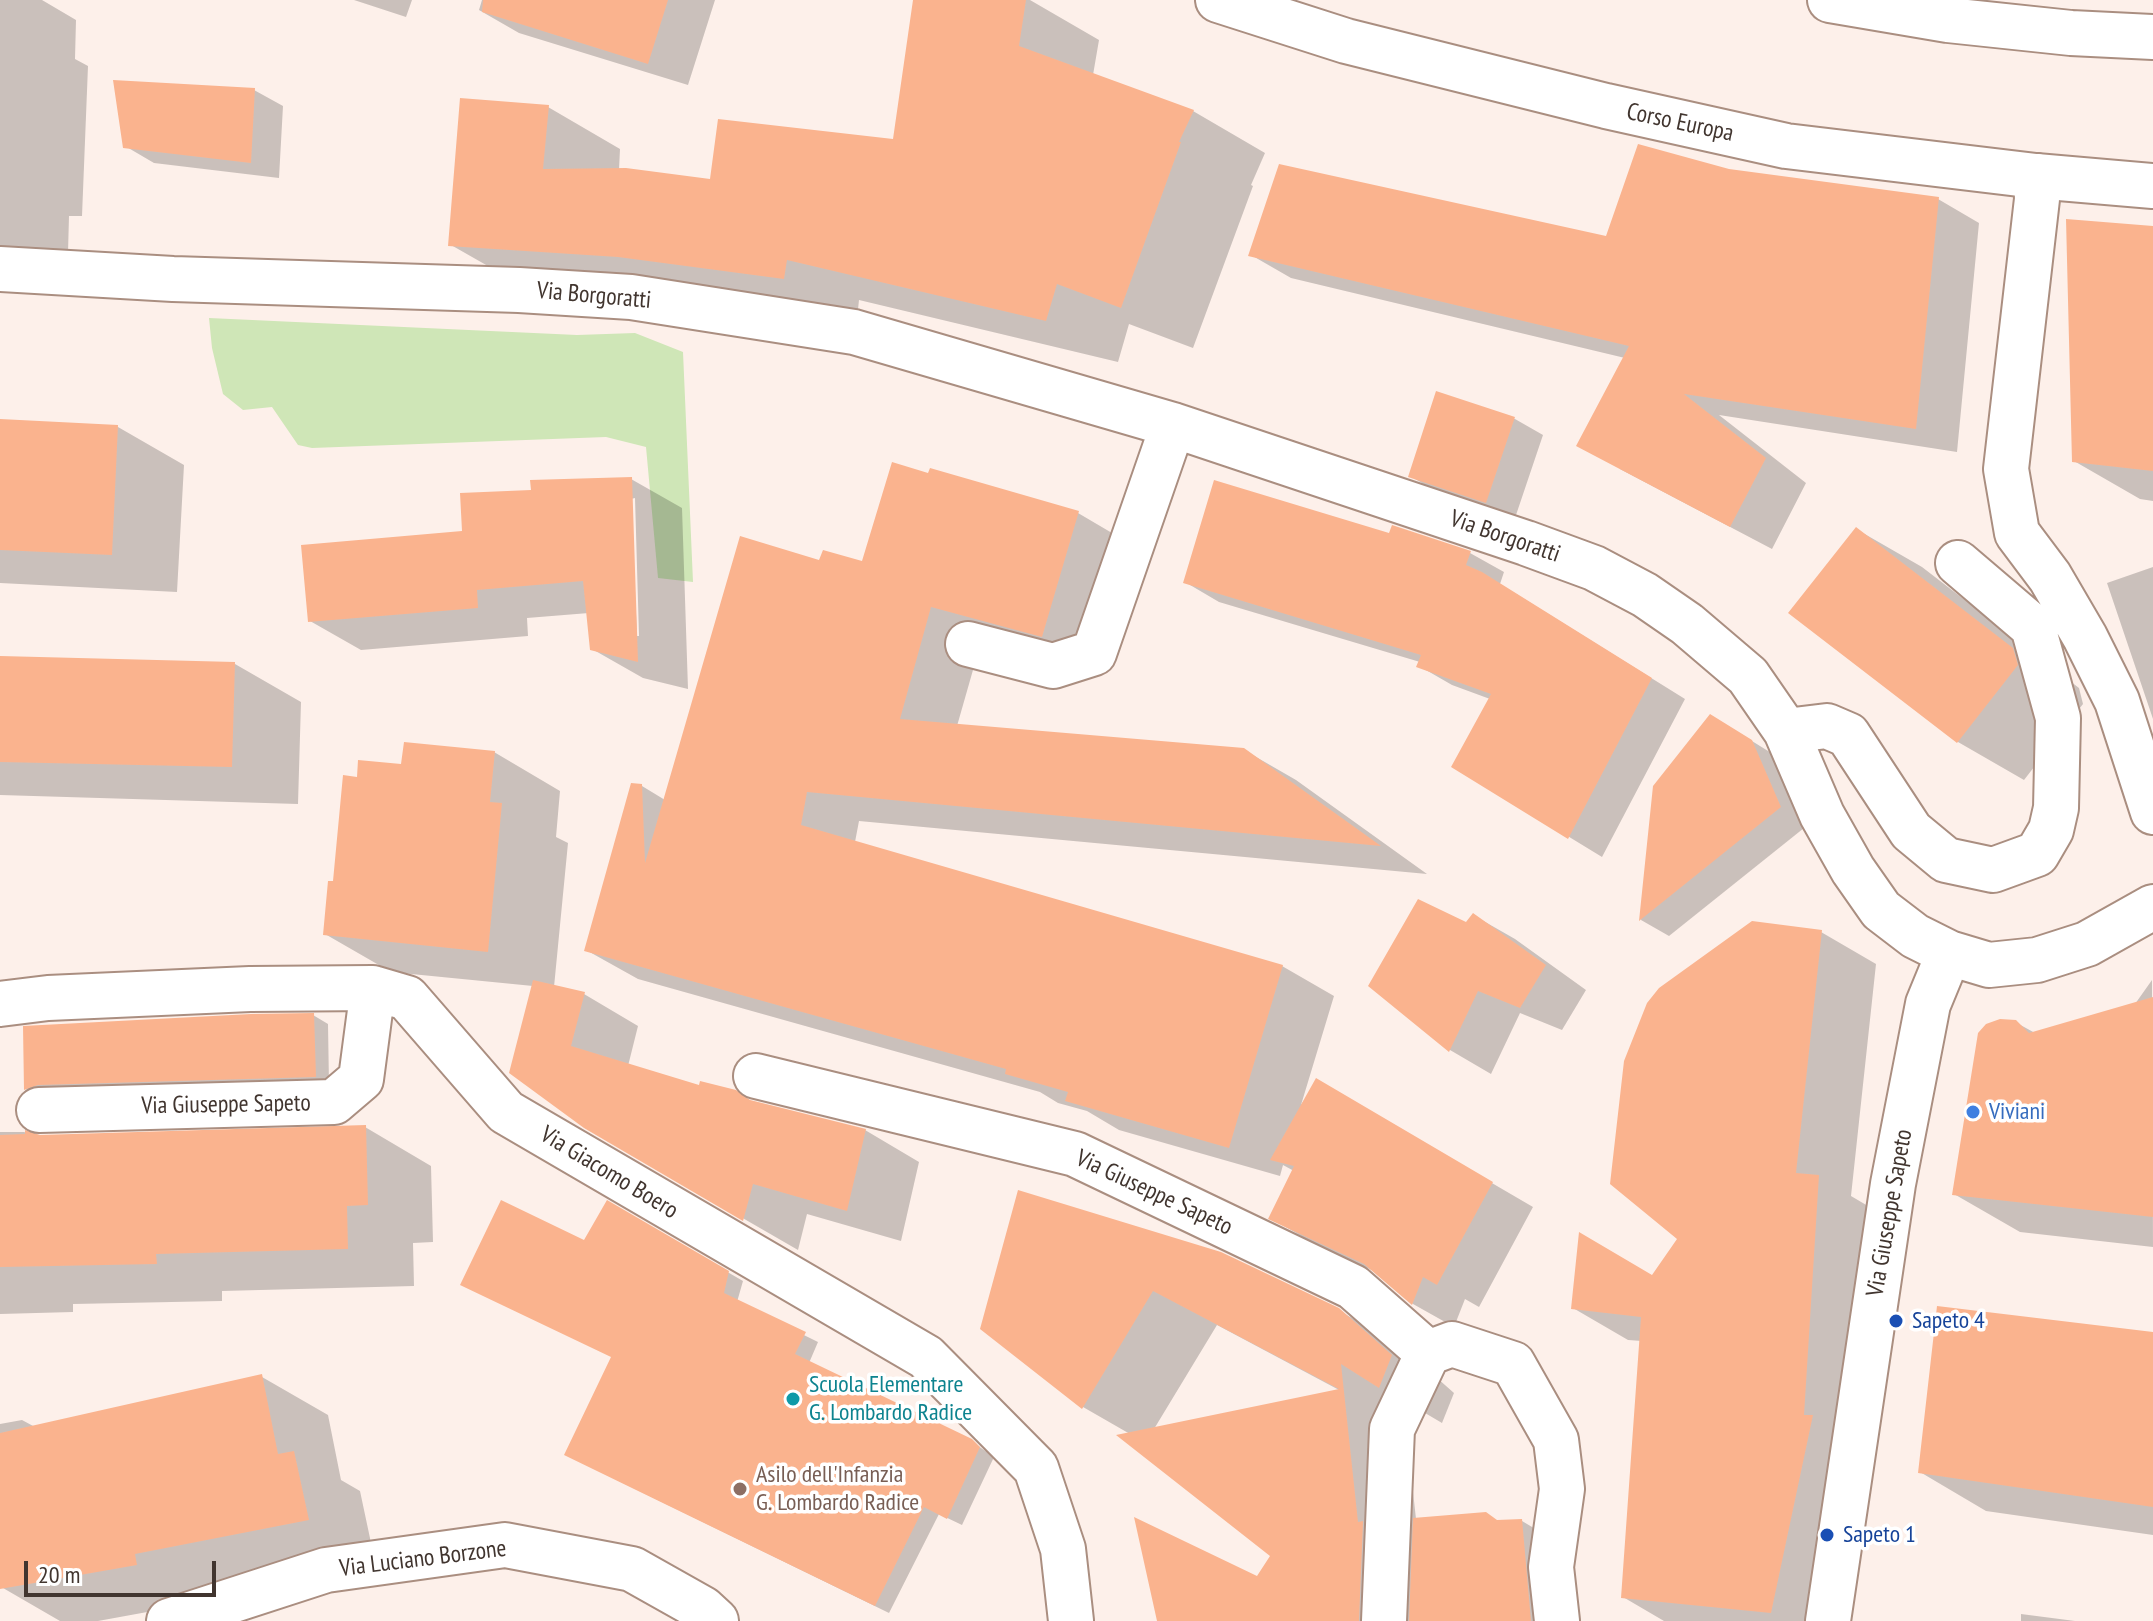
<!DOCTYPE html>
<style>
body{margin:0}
#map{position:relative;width:2153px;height:1621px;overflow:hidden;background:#fdf0ea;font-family:"PT Sans Narrow",sans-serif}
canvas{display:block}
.scale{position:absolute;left:24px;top:1561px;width:192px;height:36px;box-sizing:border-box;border:4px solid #41352f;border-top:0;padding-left:10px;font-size:24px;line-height:28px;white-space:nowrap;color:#41352f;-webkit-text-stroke:6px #fff;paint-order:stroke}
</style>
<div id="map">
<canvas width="2153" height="1621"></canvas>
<div class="scale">20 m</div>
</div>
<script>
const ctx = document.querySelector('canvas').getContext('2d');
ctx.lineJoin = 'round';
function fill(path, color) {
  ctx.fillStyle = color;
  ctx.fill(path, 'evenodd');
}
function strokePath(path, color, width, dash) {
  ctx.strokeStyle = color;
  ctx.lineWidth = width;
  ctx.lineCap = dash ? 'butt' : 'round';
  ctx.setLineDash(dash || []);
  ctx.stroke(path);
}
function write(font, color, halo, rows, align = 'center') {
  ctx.font = font + ' "PT Sans Narrow",sans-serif';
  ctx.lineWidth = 7;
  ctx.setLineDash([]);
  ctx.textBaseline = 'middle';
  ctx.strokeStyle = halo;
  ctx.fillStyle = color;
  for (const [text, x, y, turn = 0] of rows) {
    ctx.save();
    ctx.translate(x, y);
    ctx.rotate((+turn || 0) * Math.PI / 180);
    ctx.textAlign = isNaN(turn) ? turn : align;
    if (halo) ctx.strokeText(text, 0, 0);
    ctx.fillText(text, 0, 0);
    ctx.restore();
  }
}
const green = new Path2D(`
 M209 318 577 335 635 333 683 352 693 582 658 578 646 447 606 437 312 448 298 445 272 407 243 410 223 394 212 348Z`);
const shadow = new Path2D(`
 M0 0H42L76 20 75 59 88 66 82 216H69L68 253 0 256Z
 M354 0H412L406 17Z
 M482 0H715L688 85 519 33 479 10Z
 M915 0H1030L1099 40 1093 75 1193 111 1265 153 1251 185 1253 186 1193 348 1129 324 1118 362 859 300 857 319 523 286 451 245 548 107 620 149 619 170 711 181 894 142Z
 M254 90 283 106 279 178 154 163 125 146Z
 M1938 199 1979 223 1957 452 1719 415 1806 483 1772 549 1620 469 1625 358 1291 278 1251 255 1607 238Z
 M2153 228V501L2140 499 2074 461Z
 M1437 394 1515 419 1543 435 1515 518 1439 493 1410 476Z
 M0 421 118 427 184 465 177 592 0 583Z
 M631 479 682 508 688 689 643 678 592 649 589 613 527 618 528 636 361 650 310 621 534 492ZM635 498 639 636H637L631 499Z
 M1078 513 1129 543 1094 665 983 635 957 726 1244 750 1296 780 1427 874 859 821 855 842 1282 966 1334 996 1301 1105 1317 1081 1533 1207 1479 1307 1465 1299 1454 1327 1413 1304 1376 1272 1312 1242 1270 1218 1294 1171 1283 1165 1280 1176 1119 1130 1087 1111 1058 1103 1040 1092 638 979 586 950 642 786 665 800 821 562 863 564Z
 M1856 529 1922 567 2079 688 2083 704 2024 780 1958 742Z
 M1391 536 1470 553 1504 572 1500 584 1685 699 1602 857 1453 766 1490 699 1452 685 1419 666 1420 662 1219 602 1185 582Z
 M2153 567V719L2107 583Z
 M0 658 235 664 301 702 298 804 0 795Z
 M1739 733 1781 759 1809 824 1669 936 1641 920 1655 787Z
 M494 752 560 791 556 837 568 843 554 987 584 994 638 1026 628 1066 757 1104 865 1130 919 1162 901 1241 807 1214 798 1250 585 1127 533 986 391 972 325 934 359 779 403 766Z
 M1473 915 1515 939 1586 990 1562 1030 1520 1013 1491 1074 1450 1050 1371 986 1466 925Z
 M1821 932 1876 964 1851 1196 1873 1209 1831 1621H1664L1623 1597 1642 1341 1628 1340 1573 1308 1653 1277 1680 1238Z
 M2152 980 2153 1247 2020 1232 1954 1194 2015 1022 2035 1033 2135 1004Z
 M313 1015 328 1024 329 1085 40 1097 26 1089 25 1028Z
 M365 1127 431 1166 433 1242 413 1243 414 1286 222 1291V1301L73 1304V1312L0 1314V1132H24L39 1137Z
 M1019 1192 1338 1310 1402 1347 1454 1393 1442 1423 1403 1400 1416 1519 1522 1521 1559 1543 1566 1621H1159L1258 1579 1273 1555 1130 1434 1083 1407 982 1328ZM1217 1325 1341 1391 1154 1429Z
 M608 1203 743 1281 737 1302 818 1342 809 1363 971 1441 994 1457 962 1525 939 1514 889 1613 580 1462 613 1357 585 1242Z
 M2153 1343V1535L1986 1511 1920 1472Z
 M262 1377 328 1415 341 1480 360 1491 374 1557 202 1602 98 1621H60L3 1588 0 1574V1424L22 1420 35 1427Z
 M2021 1614 2075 1621H2021Z`);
const building = new Path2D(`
 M483 0H668L648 64 482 12Z
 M913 0H1026L1019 46 1194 110 1179 142H1181L1121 308 1057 284 1046 321 787 260 784 279 618 257 448 246 460 98 549 105 543 169 626 168 710 179 718 119 893 139Z
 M113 80 255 88 251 163 123 148Z
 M1638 144 1729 169 1939 197 1916 429 1684 394 1766 458 1730 527 1576 446 1629 346 1248 256 1279 164 1606 236Z
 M2066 219 2153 226V471L2072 462Z
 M1436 391 1515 417 1486 503 1408 477Z
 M0 419 118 425 112 555 0 550Z
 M892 462 928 473 930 468 1079 511 1042 637 931 607 900 719 1244 748 1381 846 807 792 801 825 1283 965 1229 1148 1065 1101 1068 1092 1005 1074 1006 1069 584 951 631 783 642 784 645 863 740 536 819 560 823 550 862 561Z
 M632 477 638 662 590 650 583 581 477 590 478 608 308 622 301 545 462 531 460 493 531 490 530 480Z
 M1214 480 1389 533 1392 525 1471 551 1466 565 1482 572 1652 678 1568 839 1451 767 1491 694 1416 667 1421 655 1183 583Z
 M1856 527 2013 648 2018 665 1957 743 1788 613Z
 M0 656 235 662 232 767 0 762Z
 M1710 714 1752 740 1781 807 1639 921 1653 786Z
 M404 742 495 751 490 802 502 803 488 952 323 935 328 881H333L343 775 357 777 358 760 401 764Z
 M1418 899 1466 922 1473 913 1546 965 1520 1008 1478 991 1449 1052 1368 986Z
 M1752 921 1822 930 1796 1173 1819 1175 1804 1415H1813L1771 1613 1621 1598 1641 1317 1571 1309 1579 1232 1652 1275 1677 1239 1610 1184 1624 1061 1647 1003 1659 988Z
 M533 980 585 992 571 1046 699 1085 700 1081 736 1090 750 1100 866 1129 847 1211 753 1184 743 1221 584 1128 509 1073Z
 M2153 997V1217L1952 1195 1978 1033 1986 1024 2000 1019 2016 1020 2029 1033Z
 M314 1013 316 1077 38 1085 24 1090 23 1026 251 1014Z
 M1316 1078 1493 1182 1437 1285 1423 1277 1412 1305 1364 1264 1268 1219 1294 1166 1270 1160Z
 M366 1125 368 1205 347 1206 348 1249 156 1254 157 1264 0 1267V1135L25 1134V1130L40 1135Z
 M1018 1190 1221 1252 1339 1308 1392 1355 1379 1388 1341 1364 1358 1522 1363 1521 1359 1621H1157L1134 1517 1257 1576 1270 1556 1116 1435 1339 1389 1153 1291 1082 1409 980 1329Z
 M501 1200 584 1240 607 1200 729 1271 724 1293 806 1332 795 1354 972 1439 980 1447 947 1519 924 1507 875 1606 564 1455 611 1357 460 1285Z
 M1937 1306 2153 1332V1507L1918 1473Z
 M262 1374 278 1454 294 1451 309 1520 135 1554 137 1565 0 1589V1433Z
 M1486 1512 1497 1520 1522 1519 1531 1621H1409L1413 1518Z`);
const minor = new Path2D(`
 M2036 176 2037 199 2006 469 2017 533 2050 577 2085 637 2117 701 2153 812
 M0 269 173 279 519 290 631 297 854 332 1173 425 1526 543 1594 568 1645 595 1687 624 1748 676 1786 731 1822 815 1853 870 1881 910 1915 936 1949 953 1989 965 2037 960 2087 944 2153 907
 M968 644 1053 666 1094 653 1173 425
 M1786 731 1827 726 1848 735 1911 831 1946 860 1993 870 2037 854 2051 830 2056 808 2058 718 2033 627 1958 563
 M0 1004 48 998 250 989 373 988 407 998 506 1112 926 1357 1036 1468 1063 1549 1071 1621
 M756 1076 1075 1154 1353 1287 1428 1353
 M39 1110 334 1102 361 1079 373 988
 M169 1621 326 1570 505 1545 632 1569 703 1609 716 1621
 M1384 1621 1392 1429 1428 1353 1452 1344 1513 1364 1556 1440 1562 1489 1551 1567 1557 1621
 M1828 1621 1893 1184 1928 1004 1949 953`);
const major = new Path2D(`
 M1218 0 1346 41 1606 106 1786 146 2036 176 2153 186
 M1830 0 1948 20 2071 33 2153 37`);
const markers = [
 [1973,1112,8,"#3f7fe0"],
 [1896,1321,8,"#1a4fb4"],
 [793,1399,8,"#0f9aa8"],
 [740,1489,8,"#8d6e63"],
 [1827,1535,8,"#1a4fb4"]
];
const streetNames = [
 ["Corso Europa",1680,123,12],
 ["Via Borgoratti",594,296,5],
 ["Via Borgoratti",1505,537,19],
 ["Via Giuseppe Sapeto",226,1105,-1],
 ["Via Giacomo Boero",609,1173,31],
 ["Via Giuseppe Sapeto",1154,1193,25],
 ["Via Giuseppe Sapeto",1890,1213,-80],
 ["Via Luciano Borzone",423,1559,-7]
];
const shopNames = [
 ["Viviani",1989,1112]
];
const transitNames = [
 ["Sapeto 4",1912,1321],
 ["Sapeto 1",1843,1535]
];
const cultureNames = [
 ["Scuola Elementare",809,1385],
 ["G. Lombardo Radice",809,1413]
];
const educationNames = [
 ["Asilo dell'Infanzia",756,1475],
 ["G. Lombardo Radice",756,1503]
];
fill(green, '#cfe6b7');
fill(shadow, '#0003');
fill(building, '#fab38e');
strokePath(minor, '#aa8e80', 48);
strokePath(major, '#aa8e80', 48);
strokePath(minor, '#fff', 44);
strokePath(major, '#fff', 44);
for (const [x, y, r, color] of markers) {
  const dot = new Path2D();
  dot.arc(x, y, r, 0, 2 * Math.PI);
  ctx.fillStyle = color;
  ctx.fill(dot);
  strokePath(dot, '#fff', 3);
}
write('24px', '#41352f', '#fff', streetNames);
write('24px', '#366cbe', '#fff', shopNames, 'left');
write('24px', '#164399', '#fff', transitNames, 'left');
write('24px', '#0d838f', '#fff', cultureNames, 'left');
write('24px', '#785e54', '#fff', educationNames, 'left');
</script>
